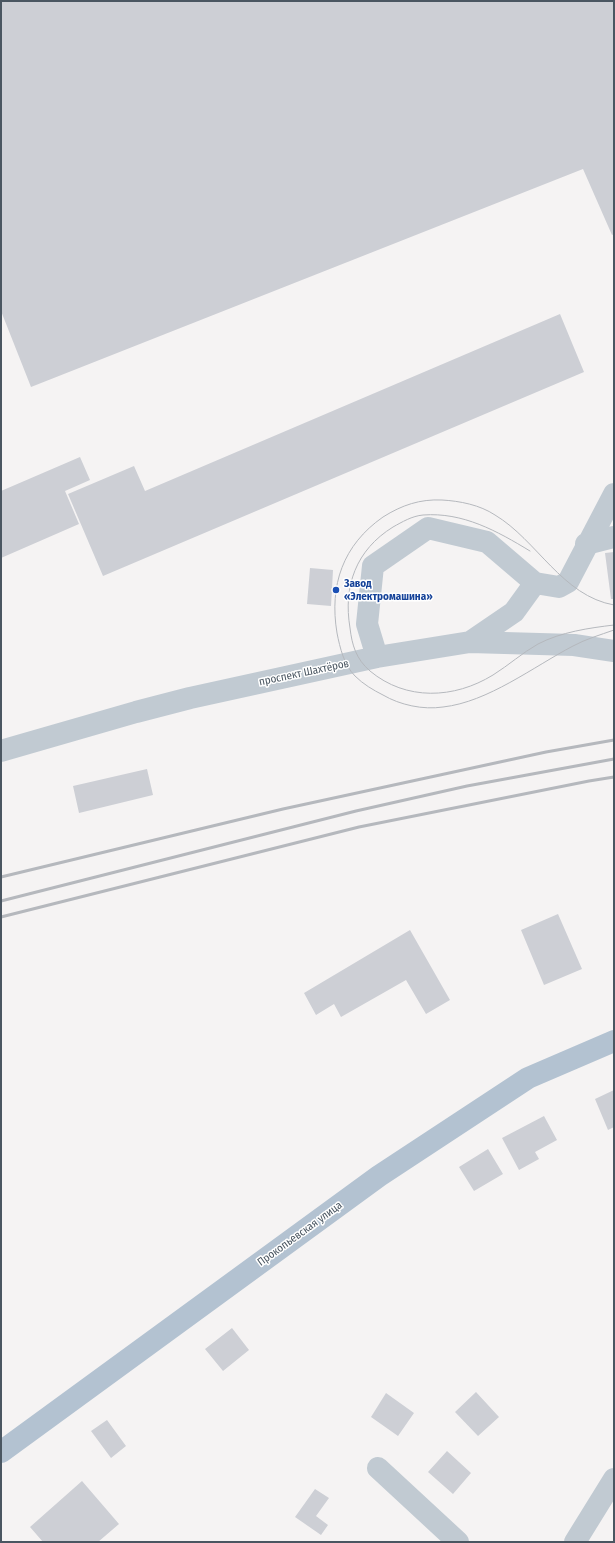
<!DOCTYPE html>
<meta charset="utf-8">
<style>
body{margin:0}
#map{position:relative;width:615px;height:1543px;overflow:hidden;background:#f5f3f3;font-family:"Fira Sans Condensed",sans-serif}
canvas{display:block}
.frame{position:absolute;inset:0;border:2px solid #4a5661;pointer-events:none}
</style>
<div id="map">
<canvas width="615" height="1543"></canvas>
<div class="frame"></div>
</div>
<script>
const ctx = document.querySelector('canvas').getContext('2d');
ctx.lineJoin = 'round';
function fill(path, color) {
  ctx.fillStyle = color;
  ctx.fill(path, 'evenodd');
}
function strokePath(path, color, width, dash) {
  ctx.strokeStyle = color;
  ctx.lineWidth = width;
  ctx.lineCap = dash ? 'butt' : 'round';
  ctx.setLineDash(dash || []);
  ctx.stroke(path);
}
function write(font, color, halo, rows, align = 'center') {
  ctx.font = font + ' "Fira Sans Condensed",sans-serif';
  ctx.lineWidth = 3;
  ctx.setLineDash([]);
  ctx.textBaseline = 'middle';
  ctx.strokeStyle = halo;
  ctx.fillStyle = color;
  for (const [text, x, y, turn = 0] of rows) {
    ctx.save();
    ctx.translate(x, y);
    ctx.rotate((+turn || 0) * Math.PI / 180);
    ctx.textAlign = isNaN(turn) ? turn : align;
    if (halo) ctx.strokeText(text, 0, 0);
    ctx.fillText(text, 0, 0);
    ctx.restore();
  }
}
const building = new Path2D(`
 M1 1H614V234L612 235 583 169 31 387 1 311Z
 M560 314 584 372 103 576 68 494 134 466 145 491Z
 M80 457 90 480 65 491 79 524 1 558V491Z
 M614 552V599H611L605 553Z
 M310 568 333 570 331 606 307 604Z
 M147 769 153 795 79 813 73 786Z
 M558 914 582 969 544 985 521 930Z
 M410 930 450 1000 426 1014 406 980 341 1017 334 1004 316 1015 304 993Z
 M614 1090V1127L608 1130 595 1099Z
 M544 1116 557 1140 535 1152 539 1159 519 1170 502 1138Z
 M488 1149 503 1174 474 1191 459 1167Z
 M232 1328 249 1350 223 1371 205 1349Z
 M476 1392 499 1417 478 1436 455 1412Z
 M386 1393 414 1413 398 1436 371 1417Z
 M107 1420 126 1446 111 1458 91 1431Z
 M447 1451 471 1473 453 1494 428 1472Z
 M82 1481 119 1524 98 1542H43L30 1527Z
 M315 1489 329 1498 316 1516 328 1525 321 1535 295 1517Z`);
const minor = new Path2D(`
 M586 544 614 537
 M470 642 514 612 535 583
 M377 657 367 624 373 566 428 528 487 542 535 583 559 587 568 582 614 494
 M1 751 136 712 190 698 377 657 470 642 574 645 614 651
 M378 1468 458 1542
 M575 1542 614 1479`);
const major = new Path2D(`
 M1 1452 379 1176 528 1078 614 1041`);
const tram = new Path2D(`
 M530 551C497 531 463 512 423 515 412 516 402 522 393 527 356 550 343 586 350 628 352 645 356 659 370 671 406 701 454 699 493 675 509 665 522 653 538 644 561 632 589 628 614 625
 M614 605C562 596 537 540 495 515 480 505 460 501 442 500 420 499 402 505 383 517 343 545 329 585 337 633 340 648 344 665 355 676 363 684 373 690 383 695 400 705 423 710 443 707 488 702 533 667 573 646 586 639 600 635 614 630`);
const rail = new Path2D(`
 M1 877 283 809 546 752 614 740
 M1 901 356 811 467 786 614 759
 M1 917 359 827 589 781 614 777`);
const markers = [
 [336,590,4,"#1a4fb4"]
];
const transitNames = [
 ["Завод",344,584],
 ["«Электромашина»",344,597]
];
const streetNames = [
 ["проспект Шахтёров",304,673,-12],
 ["Прокопьевская улица",300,1234,-36]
];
fill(building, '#cdcfd5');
strokePath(minor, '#c1cad2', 22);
strokePath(major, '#b3c2d1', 22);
strokePath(tram, '#b5b8bd', 1);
strokePath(rail, '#b5b8bd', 3);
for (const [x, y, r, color] of markers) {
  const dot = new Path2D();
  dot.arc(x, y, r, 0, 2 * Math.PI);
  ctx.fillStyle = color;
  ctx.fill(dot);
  strokePath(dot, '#fff', 1.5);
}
write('bold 11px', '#164399', '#fff', transitNames, 'left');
write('11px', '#4a5661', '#fff', streetNames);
</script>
